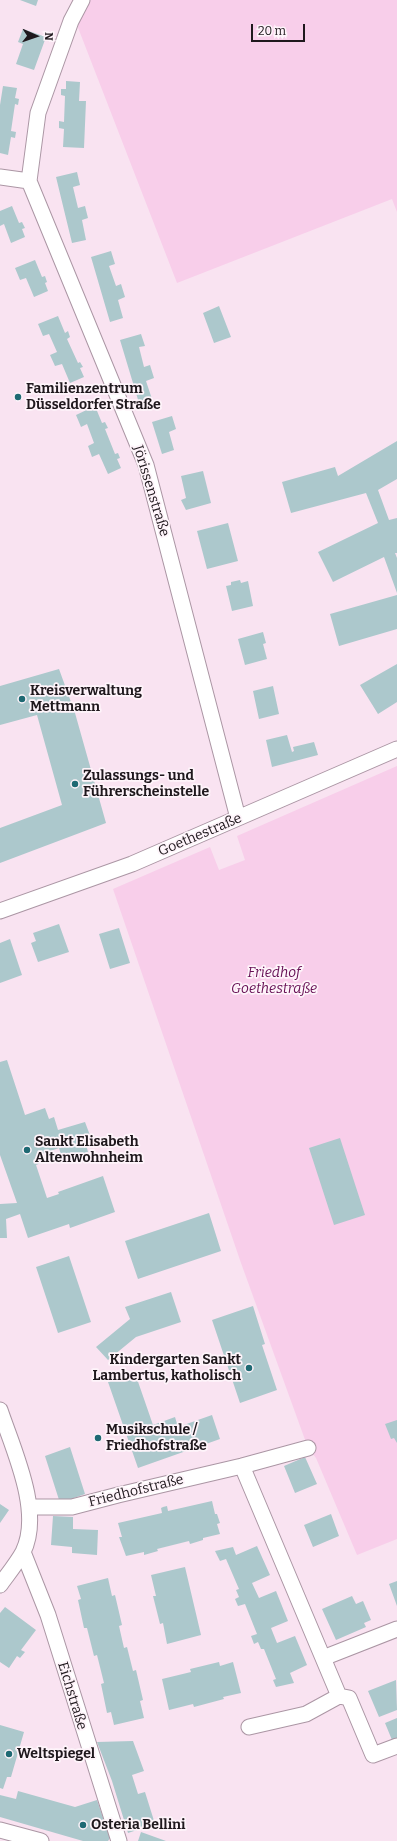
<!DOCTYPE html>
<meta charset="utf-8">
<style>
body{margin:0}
#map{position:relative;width:397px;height:1841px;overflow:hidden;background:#f9e3f1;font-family:Bitter,serif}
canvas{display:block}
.north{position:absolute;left:16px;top:16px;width:40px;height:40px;-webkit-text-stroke:3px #fef4fa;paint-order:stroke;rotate:92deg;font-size:11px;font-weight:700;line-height:16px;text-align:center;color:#1f181d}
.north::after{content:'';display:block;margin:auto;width:14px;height:18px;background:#1f181d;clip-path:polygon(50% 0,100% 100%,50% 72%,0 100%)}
.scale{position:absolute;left:251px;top:24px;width:54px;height:18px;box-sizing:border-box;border:2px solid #1f181d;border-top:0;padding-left:5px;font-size:12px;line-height:14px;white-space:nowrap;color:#1f181d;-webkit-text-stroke:3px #fef4fa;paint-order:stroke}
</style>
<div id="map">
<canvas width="397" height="1841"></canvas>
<div class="north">N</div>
<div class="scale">20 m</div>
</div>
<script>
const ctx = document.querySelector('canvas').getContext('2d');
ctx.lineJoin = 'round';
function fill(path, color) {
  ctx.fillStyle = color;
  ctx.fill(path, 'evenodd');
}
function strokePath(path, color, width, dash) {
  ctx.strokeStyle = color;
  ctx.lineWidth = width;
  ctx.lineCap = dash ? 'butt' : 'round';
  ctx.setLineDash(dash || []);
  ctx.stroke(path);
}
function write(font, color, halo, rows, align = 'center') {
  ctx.font = font + ' Bitter,serif';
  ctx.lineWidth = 3.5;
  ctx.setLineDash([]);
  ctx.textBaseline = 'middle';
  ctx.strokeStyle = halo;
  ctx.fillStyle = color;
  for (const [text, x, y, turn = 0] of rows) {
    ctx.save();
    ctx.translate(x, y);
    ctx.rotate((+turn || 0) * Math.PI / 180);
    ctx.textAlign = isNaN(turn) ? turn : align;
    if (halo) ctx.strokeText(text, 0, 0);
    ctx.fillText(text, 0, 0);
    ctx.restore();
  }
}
const green = new Path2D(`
 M90 0H397V212L392 199 177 283 77 25Z
 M397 766V1539L357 1555 316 1458 308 1448 241 1263 113 889 210 847 219 870 245 860 237 836Z`);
const building = new Path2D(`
 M20 0H38L36 6Z
 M23 29 46 37 34 70 16 64 23 44 18 42Z
 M66 81 80 82 79 101H86L84 148 63 147 64 129 59 128V121L64 122 65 96 61 95V89H66Z
 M3 86 17 88 15 98 19 99 18 105 15 104 11 131 16 132 15 138 11 137 8 155 0 153V105Z
 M77 172 80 185 73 187 78 208 85 206 88 218 82 220 86 240 72 243 56 177Z
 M12 206 19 223 22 222 25 228 22 229 25 237 11 243 4 224 0 226V211Z
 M111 251 115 264 109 266 116 286 121 284 125 297 118 300 123 318 110 322 91 257Z
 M35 260 42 277 45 276 47 282 45 283 48 291 34 297 26 278 20 280 15 268Z
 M219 306 231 337 214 343 203 313Z
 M58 316 65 333 68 331 70 337 67 339 78 363 80 362 83 367 80 368 84 377 70 383 62 364 55 366 50 355 57 352 49 334 43 336 38 324Z
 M141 334 145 346 139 347 144 367 150 365 154 378 146 381 152 399 139 403 120 340Z
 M95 406 102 423 105 422 108 428 105 429 115 454 118 453 120 458 117 459 121 468 108 474 99 454 92 457 88 446 94 443 87 424 81 427 76 415Z
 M172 416 176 429 169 432 174 450 162 454 152 422Z
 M397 441V479L378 490 389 520 397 518V553H395L397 558V593L384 557 333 582 318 552 378 523 366 493 291 513 282 482 335 467 338 476Z
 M203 471 211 503 186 510 181 500 186 498 181 476Z
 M228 523 238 561 207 569 197 531Z
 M240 580 241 583 248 581 253 606 232 611 226 586 231 585V582Z
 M397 595V629L339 646 330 614Z
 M263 632 266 643 263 644 267 659 245 665 238 639Z
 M397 664V702L378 714 360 685Z
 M59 669 75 713 106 823 0 863V828L62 805 37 715 0 725V686Z
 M273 686 279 714 259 719 253 691Z
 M287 735 292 752 294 751 293 747 314 742 318 755 272 767 266 740Z
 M59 924 69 952 38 962 31 943 36 941 33 933Z
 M119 928 130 963 110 969 99 934Z
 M10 939 22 975 0 983V943Z
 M7 1060 25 1115 45 1108 49 1119 54 1117 58 1130 85 1122 91 1138 85 1140 88 1152 66 1159 64 1154 61 1155 59 1148 39 1155 41 1163 36 1165 47 1198 59 1194 58 1192 103 1176 115 1212 70 1228 69 1224 28 1238 20 1214 6 1219 7 1238H0V1204L17 1203 0 1155V1062Z
 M340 1138 365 1215 334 1225 309 1148Z
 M209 1213 221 1251 138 1279 125 1241Z
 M69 1256 91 1322 58 1333 36 1267Z
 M171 1292 181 1322 136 1337 108 1360 96 1347 130 1319 125 1307Z
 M253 1306 265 1344 262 1345 277 1390 240 1403 212 1320Z
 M135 1373 153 1425 175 1417 178 1427 212 1415 220 1439 138 1468 108 1382Z
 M397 1420V1443L394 1438 391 1439 385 1424Z
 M70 1447 85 1494 60 1503 45 1456Z
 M305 1457 317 1484 295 1493 284 1466Z
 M212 1501 215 1514H217L220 1523 217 1524 220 1534 203 1538V1540L190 1544 189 1541 157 1549 158 1551 144 1555V1552L126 1556 119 1537H122L118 1523 162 1513 161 1508 163 1507 167 1506 168 1511Z
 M0 1504 9 1510 0 1523Z
 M331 1514 339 1536 313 1547 304 1525Z
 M53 1516 73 1517V1529L98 1530 97 1555 72 1553V1547L51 1545Z
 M257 1546 270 1575 252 1583 259 1598 276 1591 288 1621 271 1628 277 1643 295 1636 307 1665 290 1673 294 1683 276 1687 273 1680 276 1679 264 1649H261L258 1642 254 1644 251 1636 257 1634 245 1604 238 1606 235 1599 239 1597 236 1590 239 1589 226 1559 220 1561 215 1551 233 1547 236 1555Z
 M185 1567 201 1635 167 1644 163 1623 160 1624 153 1596H156L151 1575Z
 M108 1578 112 1596 115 1595 122 1625 119 1626 124 1648 127 1647 133 1671 136 1670 143 1700 140 1701 144 1718 114 1725 111 1712 107 1713 101 1684 104 1683 97 1655 94 1656 87 1628H84L78 1600 81 1599 77 1586Z
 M397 1581V1606L389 1584Z
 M352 1596 356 1604 363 1601 371 1620 364 1623 366 1627 336 1640 322 1609Z
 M5 1607 36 1630 21 1650 25 1652 20 1658 17 1656 9 1668 0 1662V1613Z
 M219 1662 220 1666 233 1662 241 1693 223 1697 224 1699 194 1707 193 1704 169 1710 162 1679 191 1672 190 1669Z
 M396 1680 397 1710 379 1717 368 1691Z
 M397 1718V1739L392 1740 385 1723Z
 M0 1725 24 1732 11 1777H7L3 1789 0 1788Z
 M133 1741 144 1771 132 1775 138 1794 145 1792 155 1824 128 1833 112 1781 97 1742Z
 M18 1791 75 1807 97 1800 110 1838 108 1841H83L0 1817V1795L16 1799Z
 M141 1832 166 1841H138Z`);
const street = new Path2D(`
 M0 177 29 181
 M29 181 146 465 238 818
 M29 181 38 113 71 21 82 0
 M0 911 132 864 397 749
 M0 1410C13 1449 43 1512 23 1552 17 1563 8 1574 0 1585
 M242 1466 339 1696 306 1714 249 1727
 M29 1507H72L118 1495 242 1466 308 1448
 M23 1552 48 1615 119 1841
 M323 1658 397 1629
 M339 1696 349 1698 373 1755 397 1746
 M0 1830 41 1841`);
const markers = [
 [18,397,4,"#1e6973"],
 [22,699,4,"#1e6973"],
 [75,784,4,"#1e6973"],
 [27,1150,4,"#1e6973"],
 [249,1368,4,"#1e6973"],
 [98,1438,4,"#1e6973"],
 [9,1754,4,"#1e6973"],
 [83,1825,4,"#1e6973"]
];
const poiNames = [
 ["Familienzentrum",26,389],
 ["Düsseldorfer Straße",26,405],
 ["Kreisverwaltung",30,691],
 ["Mettmann",30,707],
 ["Zulassungs- und",83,776],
 ["Führerscheinstelle",83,792],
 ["Sankt Elisabeth",35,1142],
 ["Altenwohnheim",35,1158],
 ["Kindergarten Sankt",241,1360,"right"],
 ["Lambertus, katholisch",241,1376,"right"],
 ["Musikschule /",106,1430],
 ["Friedhofstraße",106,1446],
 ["Weltspiegel",17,1754],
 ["Osteria Bellini",91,1825]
];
const streetNames = [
 ["Jörissenstraße",151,491,73],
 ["Goethestraße",200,835,-23],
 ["Friedhofstraße",136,1491,-14],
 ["Eichstraße",72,1696,73]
];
const parkNames = [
 ["Friedhof",274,973],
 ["Goethestraße",274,989]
];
fill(green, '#f8ceea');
fill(building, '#acc8cc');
strokePath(street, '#ab96a4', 17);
strokePath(street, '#fff', 15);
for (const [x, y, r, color] of markers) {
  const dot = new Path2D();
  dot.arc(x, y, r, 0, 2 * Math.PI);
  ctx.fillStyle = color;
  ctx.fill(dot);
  strokePath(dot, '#fef4fa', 1.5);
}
write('bold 14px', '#1f181d', '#fef4fa', poiNames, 'left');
write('14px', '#1f181d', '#fef4fa', streetNames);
write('italic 14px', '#671055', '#fef4fa', parkNames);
</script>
